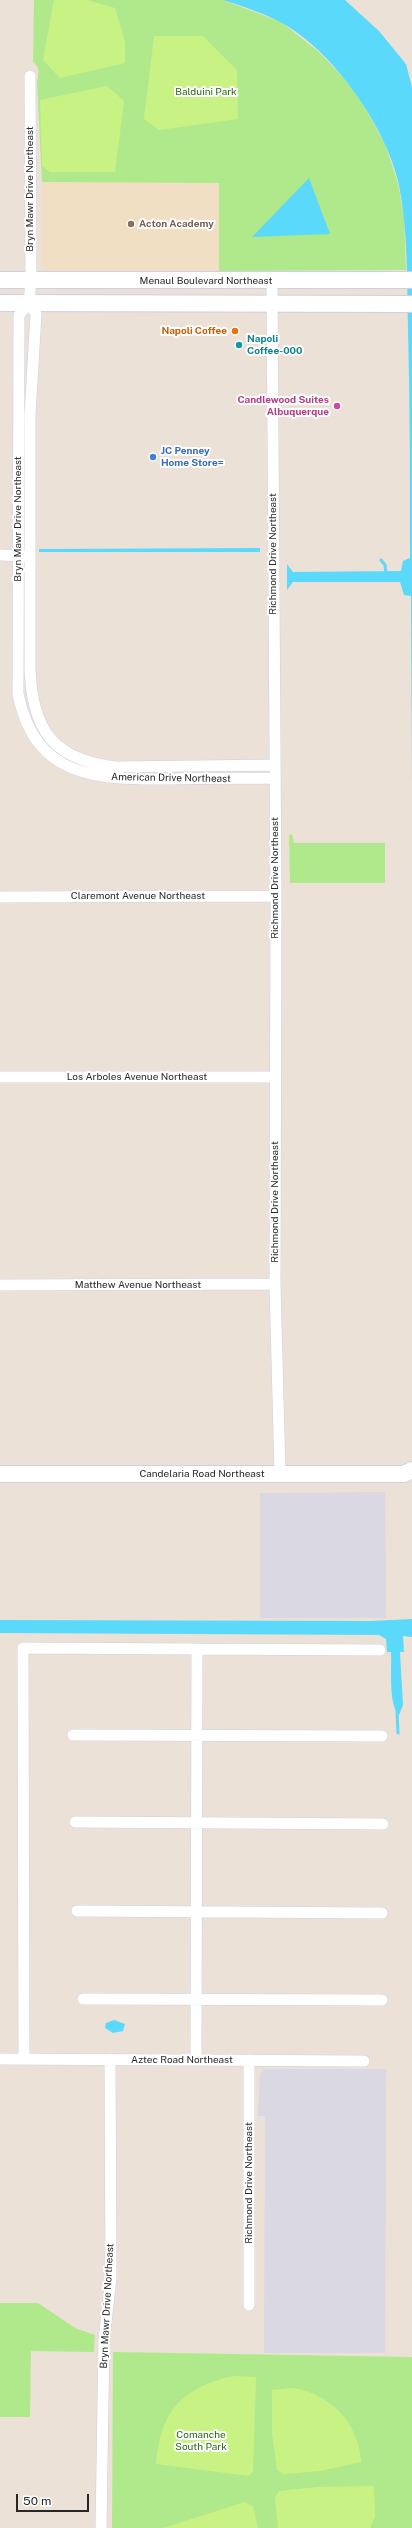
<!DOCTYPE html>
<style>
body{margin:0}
#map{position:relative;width:412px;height:2528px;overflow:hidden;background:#ece1d6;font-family:"Public Sans",sans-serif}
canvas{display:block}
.scale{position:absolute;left:16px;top:2494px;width:73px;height:18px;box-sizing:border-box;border:2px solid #272727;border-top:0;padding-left:5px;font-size:12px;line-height:14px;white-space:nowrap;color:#272727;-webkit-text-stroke:3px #fff;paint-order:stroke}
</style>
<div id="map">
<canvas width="412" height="2528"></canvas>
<div class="scale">50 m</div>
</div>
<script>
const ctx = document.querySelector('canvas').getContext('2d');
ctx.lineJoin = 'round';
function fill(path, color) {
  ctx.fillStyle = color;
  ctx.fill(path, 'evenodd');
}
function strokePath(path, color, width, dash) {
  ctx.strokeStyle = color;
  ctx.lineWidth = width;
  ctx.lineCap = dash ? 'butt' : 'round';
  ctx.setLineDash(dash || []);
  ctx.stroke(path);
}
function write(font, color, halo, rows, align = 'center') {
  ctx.font = font + ' "Public Sans",sans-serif';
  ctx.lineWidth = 4;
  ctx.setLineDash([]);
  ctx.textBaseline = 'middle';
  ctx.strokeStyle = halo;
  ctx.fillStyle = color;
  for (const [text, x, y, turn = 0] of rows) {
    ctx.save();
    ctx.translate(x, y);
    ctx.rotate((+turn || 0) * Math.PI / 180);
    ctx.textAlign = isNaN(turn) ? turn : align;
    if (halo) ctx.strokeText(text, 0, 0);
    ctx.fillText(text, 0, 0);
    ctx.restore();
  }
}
const industrial = new Path2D(`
 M385 1492 386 1618H260V1493Z
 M265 2069H386L385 2353H264L265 2116H258L260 2074Z`);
const education = new Path2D(`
 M42 182 220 183 219 271 49 272 45 270 42 265Z`);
const green = new Path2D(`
 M34 0H223L281 22 319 52 355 90 385 144 398 183 404 218 406 270 219 271V183L42 182 37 82C39 74 40 67 33 62Z
 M292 834 294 843H385V883H290L289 835Z
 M0 2303H38L75 2328 95 2335 94 2352 31 2351 30 2417H0Z
 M113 2352 412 2357V2528H112Z`);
const pitch = new Path2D(`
 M54 0H87L115 8 125 42V63L60 78 43 60Z
 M154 36H203L237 70 238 119 159 130 144 119Z
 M107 86 124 101 115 172H50L42 166 40 100Z
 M235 2376 256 2377 253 2471 249 2476 156 2464C160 2411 183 2386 235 2376Z
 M292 2388C330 2393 359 2423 361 2462L320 2471 283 2474 277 2470 272 2433V2390Z
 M374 2486 375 2516 370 2528H278L275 2498 279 2491 318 2487Z
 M245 2502 253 2507 258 2528H163Z`);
const water = new Path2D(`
 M223 0H345L379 31 406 64 412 87V783L411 596 404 595 400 582H293L287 590V564L293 572 401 571 403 561 410 558C410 482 410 405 408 329 407 281 408 232 399 185 387 128 332 49 280 22 263 13 242 6 223 0Z
 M309 178 330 234 252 237Z
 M260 548V552H39V549Z
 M412 1619V1637L403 1636 404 1652H400L403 1705 399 1715C388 1704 392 1668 391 1652H387L386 1639 379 1635 0 1633V1620L371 1621Z
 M114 2020 125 2024 123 2031 113 2033 105 2028 106 2023Z`);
const stream = new Path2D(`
 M381 560 385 565 386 575
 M397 1711 398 1733`);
const minor = new Path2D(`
 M30 76 31 280 29 303 19 315 18 694C36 780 97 779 171 779 206 778 240 778 275 778
 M272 282 276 896 275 1284 280 1474
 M29 303 36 314 30 415V668C32 730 53 760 116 767L275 765
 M0 555 25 556
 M0 897 276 896
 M0 1077H274
 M0 1285 275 1284
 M197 1649 380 1650
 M73 1735 382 1736
 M75 1822 383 1824
 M77 1911 382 1913
 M83 1999 382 2000
 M0 2059 364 2061
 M24 2059 23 1648 197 1649 196 2060
 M249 2060V2305
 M101 2528 104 2340 111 2278 110 2059`);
const secondary = new Path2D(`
 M0 280H412
 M0 303 412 304
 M0 1474H404L412 1470`);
const markers = [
 [131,224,4,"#8d6e63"],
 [235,331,4,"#e8710a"],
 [239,345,4,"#0f9aa8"],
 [337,406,4,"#d1479c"],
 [153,457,4,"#3f7fe0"]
];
const parkNames = [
 ["Balduini Park",206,92],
 ["Comanche",201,2435],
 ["South Park",201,2447]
];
const streetNames = [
 ["Bryn Mawr Drive Northeast",30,189,-90],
 ["Menaul Boulevard Northeast",206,281],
 ["Bryn Mawr Drive Northeast",18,519,-90],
 ["Richmond Drive Northeast",273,554,-90],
 ["American Drive Northeast",171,778,1],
 ["Richmond Drive Northeast",275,878,-90],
 ["Claremont Avenue Northeast",138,896],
 ["Los Arboles Avenue Northeast",137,1077],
 ["Richmond Drive Northeast",275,1202,-90],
 ["Matthew Avenue Northeast",138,1285],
 ["Candelaria Road Northeast",202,1474],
 ["Aztec Road Northeast",182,2060],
 ["Richmond Drive Northeast",249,2183,-90],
 ["Bryn Mawr Drive Northeast",107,2306,-87]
];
const educationNames = [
 ["Acton Academy",139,224]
];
const foodNames = [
 ["Napoli Coffee",227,331]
];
const cultureNames = [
 ["Napoli",247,339],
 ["Coffee-000",247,351]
];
const hotelNames = [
 ["Candlewood Suites",329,400],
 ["Albuquerque",329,412]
];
const shopNames = [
 ["JC Penney",161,451],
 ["Home Store=",161,463]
];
fill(industrial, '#dad8e2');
fill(education, '#f0dfc2');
fill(green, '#b0e98b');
fill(pitch, '#c9f285');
fill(water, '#5bd9fb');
strokePath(stream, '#5bd9fb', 3);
strokePath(minor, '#cbd1e2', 12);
strokePath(secondary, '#cbd1e2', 18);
strokePath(minor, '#fff', 11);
strokePath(secondary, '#fff', 16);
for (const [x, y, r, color] of markers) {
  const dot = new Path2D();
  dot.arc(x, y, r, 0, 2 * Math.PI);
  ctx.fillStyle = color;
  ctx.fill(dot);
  strokePath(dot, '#fff', 1.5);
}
write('10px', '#286911', '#fff', parkNames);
write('10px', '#272727', '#fff', streetNames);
write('bold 10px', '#785e54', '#fff', educationNames, 'left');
write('bold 10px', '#c56008', '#fff', foodNames, 'right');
write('bold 10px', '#0d838f', '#fff', cultureNames, 'left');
write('bold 10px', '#b23c85', '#fff', hotelNames, 'right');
write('bold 10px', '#366cbe', '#fff', shopNames, 'left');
</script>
